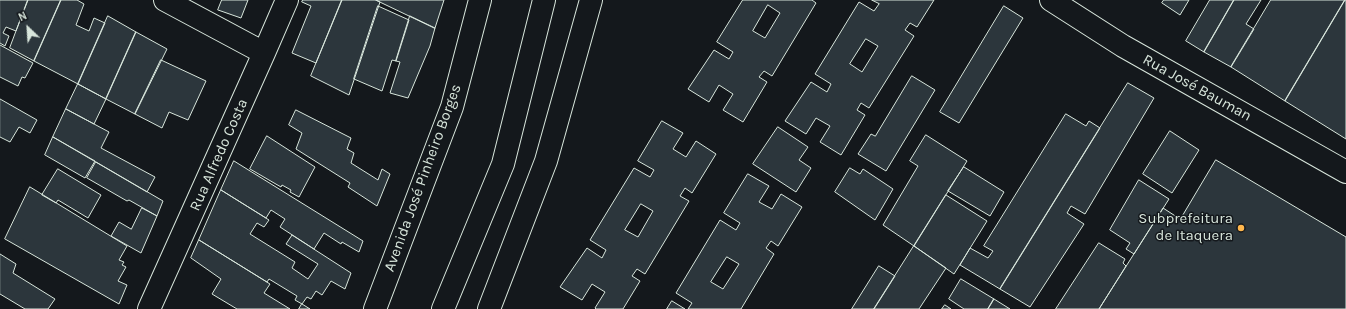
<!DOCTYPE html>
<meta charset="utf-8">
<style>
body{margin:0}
#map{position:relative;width:1346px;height:309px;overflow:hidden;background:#14181c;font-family:Karla,sans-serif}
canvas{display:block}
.north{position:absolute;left:8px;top:8px;width:40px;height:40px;-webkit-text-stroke:3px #14181c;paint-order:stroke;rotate:335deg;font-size:11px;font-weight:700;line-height:16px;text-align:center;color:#d8e6dc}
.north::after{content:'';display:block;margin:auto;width:14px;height:18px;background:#d8e6dc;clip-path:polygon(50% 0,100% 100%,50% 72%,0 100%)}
</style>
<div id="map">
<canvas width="1346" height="309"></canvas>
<div class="north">N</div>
</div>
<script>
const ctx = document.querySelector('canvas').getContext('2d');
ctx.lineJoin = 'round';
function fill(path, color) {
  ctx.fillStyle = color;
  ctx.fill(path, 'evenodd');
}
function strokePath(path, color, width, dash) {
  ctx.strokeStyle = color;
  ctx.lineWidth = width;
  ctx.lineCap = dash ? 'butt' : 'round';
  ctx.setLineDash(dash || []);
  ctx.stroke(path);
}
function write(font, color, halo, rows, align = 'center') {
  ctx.font = font + ' Karla,sans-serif';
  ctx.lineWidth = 3;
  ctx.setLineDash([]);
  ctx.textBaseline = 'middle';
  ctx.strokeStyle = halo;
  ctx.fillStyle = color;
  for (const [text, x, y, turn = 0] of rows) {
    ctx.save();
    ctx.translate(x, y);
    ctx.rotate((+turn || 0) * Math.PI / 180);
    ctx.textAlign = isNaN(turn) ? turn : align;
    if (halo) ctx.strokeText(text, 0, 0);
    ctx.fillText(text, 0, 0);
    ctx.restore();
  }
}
const building = new Path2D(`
 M0 0H28L16 31 6 27 3 33 9 36 5 46 0 43Z
 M28 0H61L34 61 10 48Z
 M61 0H77L84 4 76 25 89 31 94 18 105 23 78 84 34 61Z
 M222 0H248L241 18 218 10Z
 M303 0H342L316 63 292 53 311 6 302 2Z
 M342 0H376L380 2 349 95 311 76Z
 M376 0H444L435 28Z
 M743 0H812L816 3 772 76 764 71 759 77 767 82 743 122 723 110 733 94 719 85 709 102 688 89 714 50 729 59 733 52 717 42ZM768 5 780 13 765 38 753 31Z
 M872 0H934L917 27 910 23 905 30 914 36 869 108 861 103 857 110 865 115 841 155 820 142 830 126 816 118 806 134 785 121 811 82 827 92 831 84 815 74 859 2 874 11 879 4ZM866 39 878 46 862 72 850 64Z
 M1164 0H1189L1180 15 1162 3Z
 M1210 0H1234L1204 52 1186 41Z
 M1234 0H1261L1246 24 1254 29 1231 67 1204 52Z
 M1271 0H1345L1285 101 1231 67Z
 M1345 0H1346V139L1285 101Z
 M378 6 409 20 396 61 392 60 382 91 354 79Z
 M1004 6 1023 18 959 123 940 112Z
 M108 16 136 32 106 99 78 84Z
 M410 16 435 28 430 46 408 98 390 93 400 62 396 61Z
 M136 32 167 49 135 114 106 99Z
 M0 45 33 63 25 78 22 77 18 86 0 77Z
 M161 60 206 81 188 120 169 112 162 128 135 114Z
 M912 76 935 90 886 171 858 154 871 134 875 136Z
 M1128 83 1154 98 1085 214 1071 206 1067 213 1084 224 1030 307 1000 289Z
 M78 84 106 99 94 124 66 109Z
 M0 99 37 120 30 133 19 127 10 142 0 137Z
 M66 109 109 132 101 148 155 177 147 192 53 137Z
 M296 110 351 138 347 149 354 153 351 163 378 180 382 169 390 174 377 206 348 187 350 183 296 149 302 133 289 125Z
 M1066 114 1086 126 1089 121 1100 128 1000 289 960 265 970 248 988 258 993 251 984 246Z
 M662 121 683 133 673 149 686 157 696 141 716 154 692 193 685 188 680 196 689 201 645 274 637 269 632 276 640 281 623 309H596L595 308 605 292 592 284 582 300 560 287 587 248 602 258 606 250 590 240 634 168 650 177 654 170 638 161ZM641 204 653 211 638 237 625 230Z
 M778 127 808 147 799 160 811 168 796 192 753 164Z
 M1170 131 1199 150 1172 193 1143 174Z
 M926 135 967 161 914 246 883 225 918 166 910 161Z
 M267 136 315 167 299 197 290 192 291 190 282 185 281 187 250 169Z
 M53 137 95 161 85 178 45 155Z
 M1216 160 1346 237V309H1099L1163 208 1180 219Z
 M234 161 363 241 359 252 342 242 341 244 324 233 314 249 280 227 285 219 271 210 266 218 221 190Z
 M96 162 163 201 157 216 129 200 127 201 87 178Z
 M964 167 1004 192 990 216 948 191Z
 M850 168 860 174 863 169 893 189 875 220 835 192Z
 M58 169 101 195 88 218 58 200 56 203 42 195Z
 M748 174 769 186 759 202 772 209 781 194 802 207 778 246 771 241 766 248 774 254 741 309H688L692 303 676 293 720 220 736 230 740 223 724 213ZM727 257 739 264 723 289 711 282Z
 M1139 180 1169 199 1134 254 1126 249 1130 243 1110 230Z
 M30 187 127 246 119 260 124 262 122 265 126 267 118 281 127 285 119 304 5 239Z
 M221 190 269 220 264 227 257 223 250 234 295 262 292 268 308 279 318 264 286 244 292 235 351 273 345 289 331 281 322 295 316 291 311 299 307 297 302 304 295 300 297 296 269 279 267 282 199 240Z
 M946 195 987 221 954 274 914 246Z
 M142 208 157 216 141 253 111 236 119 222 131 229Z
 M199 240 270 284 264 293 290 309H237L212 294 221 279 191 258Z
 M1099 243 1125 259 1123 263 1126 266 1099 309H1056Z
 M914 246 946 268 919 309H874Z
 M0 254 16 264 13 273 55 299 48 309H25L0 294Z
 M879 266 895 276 874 309H852Z
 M961 279 994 299 988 309H964L949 299Z
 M994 299 1010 309H988Z
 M672 301 685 309H667Z
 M302 304 310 309H299Z
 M945 305 951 309H942Z`);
const minor = new Path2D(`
 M165 0 264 53
 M1051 0 1123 46 1346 172
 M149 309 264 53 287 0`);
const tertiary = new Path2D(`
 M489 309 546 161 591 0`);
const primary = new Path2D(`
 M375 309 452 107 480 0
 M443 309 503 164 544 0`);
const markers = [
 [1241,228,4,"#ffb74d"]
];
const streetNames = [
 ["Rua José Bauman",1197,88,29],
 ["Rua Alfredo Costa",219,155,-66],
 ["Avenida José Pinheiro Borges",423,178,-70]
];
const poiNames = [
 ["Subprefeitura",1233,219],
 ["de Itaquera",1233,236]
];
fill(building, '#2c363c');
strokePath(building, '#d8e6dc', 1);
strokePath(minor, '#d8e6dc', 24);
strokePath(tertiary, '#d8e6dc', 24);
strokePath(primary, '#d8e6dc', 24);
strokePath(minor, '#14181c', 22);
strokePath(tertiary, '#14181c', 22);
strokePath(primary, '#14181c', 22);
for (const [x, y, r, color] of markers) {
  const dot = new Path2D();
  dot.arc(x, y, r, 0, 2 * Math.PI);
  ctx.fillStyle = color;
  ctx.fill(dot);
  strokePath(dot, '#14181c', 1.5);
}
write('15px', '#d8e6dc', '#14181c', streetNames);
write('15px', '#d8e6dc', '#14181c', poiNames, 'right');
</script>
